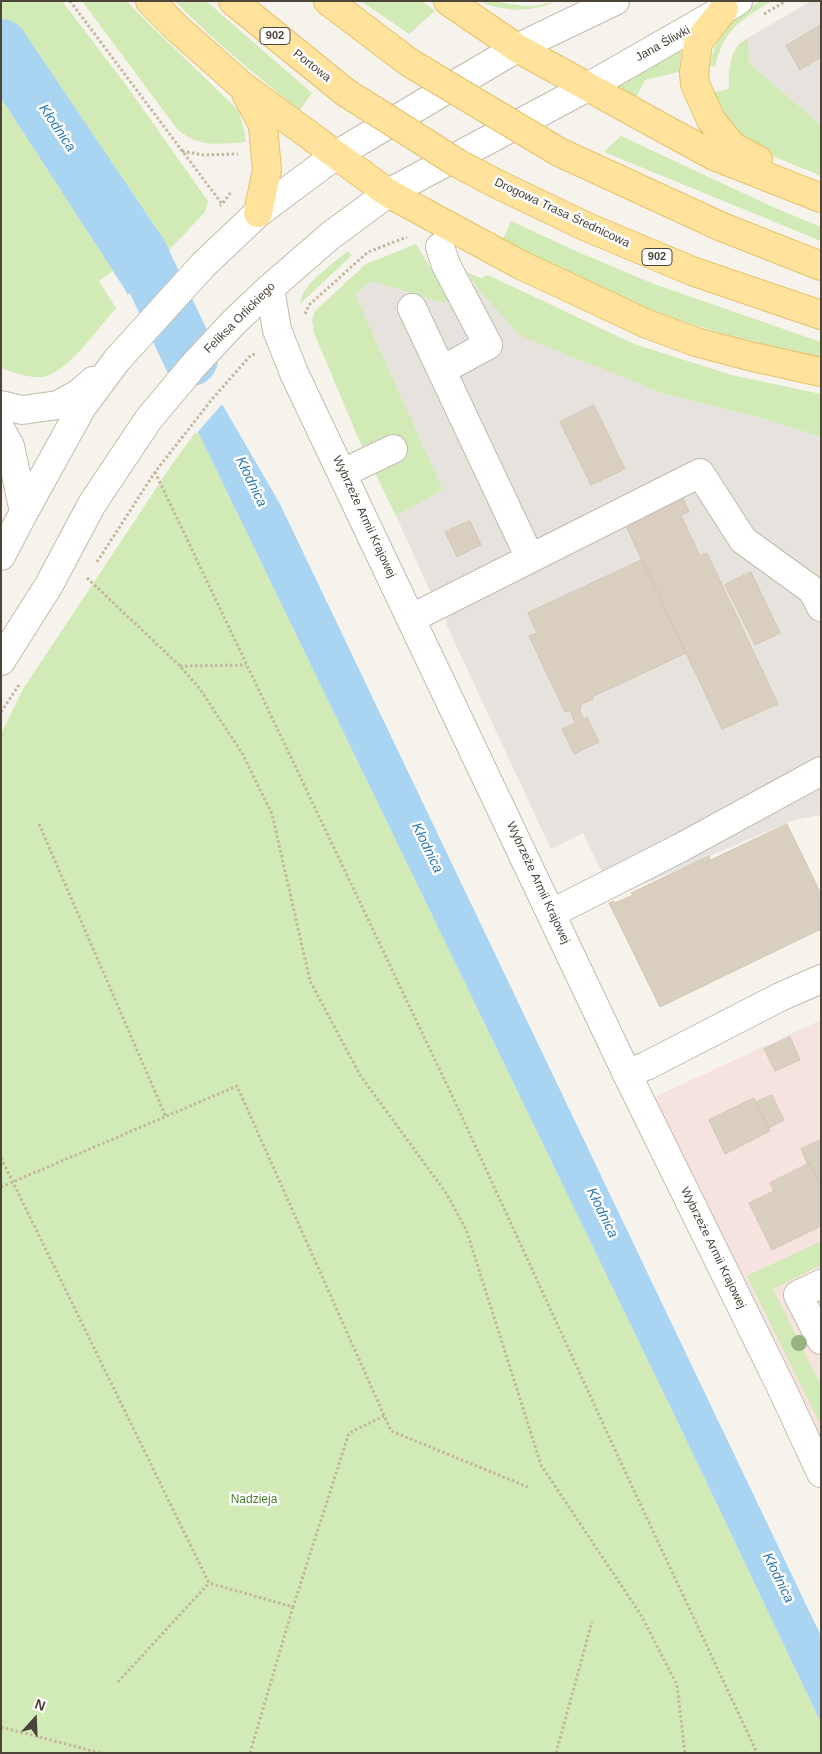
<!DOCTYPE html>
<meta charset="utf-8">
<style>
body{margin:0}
#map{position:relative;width:822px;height:1754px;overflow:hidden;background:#f6f3ec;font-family:Helvetica,sans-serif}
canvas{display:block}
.frame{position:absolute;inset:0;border:2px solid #4b4439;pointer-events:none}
.north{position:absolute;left:10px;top:1694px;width:50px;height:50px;-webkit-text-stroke:4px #fff;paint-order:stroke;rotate:20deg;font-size:14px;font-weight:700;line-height:20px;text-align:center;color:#4b4439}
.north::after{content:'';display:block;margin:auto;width:18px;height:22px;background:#4b4439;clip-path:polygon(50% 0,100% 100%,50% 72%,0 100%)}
</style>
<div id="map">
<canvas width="822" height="1754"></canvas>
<div class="frame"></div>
<div class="north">N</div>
</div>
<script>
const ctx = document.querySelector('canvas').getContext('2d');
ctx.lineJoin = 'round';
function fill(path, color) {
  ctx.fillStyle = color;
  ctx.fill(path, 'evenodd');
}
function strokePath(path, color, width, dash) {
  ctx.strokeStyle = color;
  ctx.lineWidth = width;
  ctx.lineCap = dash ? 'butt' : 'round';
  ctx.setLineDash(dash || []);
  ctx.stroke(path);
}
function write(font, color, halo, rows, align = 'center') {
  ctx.font = font + ' Helvetica,sans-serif';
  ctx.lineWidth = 5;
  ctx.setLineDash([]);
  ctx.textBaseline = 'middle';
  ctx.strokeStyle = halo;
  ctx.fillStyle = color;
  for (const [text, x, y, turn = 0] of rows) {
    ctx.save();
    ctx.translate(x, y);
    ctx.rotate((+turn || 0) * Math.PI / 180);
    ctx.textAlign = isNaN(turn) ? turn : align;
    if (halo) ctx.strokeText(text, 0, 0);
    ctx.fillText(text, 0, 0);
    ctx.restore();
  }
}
const industrial = new Path2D(`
 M811 1H821V125L749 63 748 38Z
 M372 281 443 303 475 285 520 336 665 394 758 417 821 437V815L794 820 588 908 582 898 584 880 602 872 583 833 551 849 447 626V612L431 593 396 516 443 490 355 294Z`);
const medical = new Path2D(`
 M821 1020V1446L654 1099 661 1094Z`);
const green = new Path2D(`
 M1 1H62L126 85 208 201 205 212 147 274 1 23Z
 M82 1H127L138 13 238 110 244 129 246 142C219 144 198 148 177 129Z
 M175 1H206L312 93 300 110C256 76 214 41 175 1Z
 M361 1H422L435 11 409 34Z
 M484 1C499 1 513 5 528 6 537 6 546 3 555 2 531 12 507 12 483 3Z
 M760 1H772C740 21 724 28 715 67L710 66C715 33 733 18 760 1Z
 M748 38 749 63 821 125V176C790 162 745 150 726 121 720 113 716 102 711 93L729 89C728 75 729 57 738 45 740 43 745 40 748 38Z
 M680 51 681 53 679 72 645 80 635 100 615 88Z
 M1 98 113 271 99 281 116 308C98 328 72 367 47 376 35 380 13 373 1 368Z
 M621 136 773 207 821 227V241L604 152Z
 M511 221 578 252 654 284 821 342V357C755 343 689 327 626 300 584 282 543 261 502 241Z
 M416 244 450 299 443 303 372 281 355 294 443 490 396 516 375 473 401 462 391 434 362 447 314 333 312 320 315 311 366 264Z
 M348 251 352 255 300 304C302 283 333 264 348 251Z
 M466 272 481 278 488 275 634 344 732 375 821 394V437L758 417 665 394 520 336 475 285Z
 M197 430 684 1435 821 1723V1753H1V734L23 689 171 466Z
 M821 1241V1265L773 1289 821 1385V1426L747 1276Z`);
const water = new Path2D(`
 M1 23 280 504 821 1636V1723L684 1435 197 430 124 288 1 98Z`);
const pier = new Path2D(`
 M148 272 224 402 196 434 126 297Z`);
const river = new Path2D(`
 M1 46 141 254 191 359`);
const building = new Path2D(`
 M821 25V57L800 70 786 46Z
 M594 405 625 469 591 485 560 422Z
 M681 493 689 512 681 515 700 556 707 553 778 704 722 729 623 520Z
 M470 521 481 545 457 557 445 532Z
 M642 560 686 653 592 697 593 699 580 705 581 708 579 709 584 719 587 717 599 742 574 754 562 729 575 723 570 710 565 712 529 636 537 633 528 613Z
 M751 572 780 633 755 645 725 585Z
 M787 824 821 894V929L660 1007 609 903 614 901 615 903 633 895 631 893 709 856 710 860Z
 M790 1037 800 1060 775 1071 764 1049Z
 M772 1095 784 1120 769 1128 756 1102Z
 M754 1098 770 1131 725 1154 709 1120Z
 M821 1140V1186L810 1163 808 1165 801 1149Z
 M810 1163 821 1186V1226L772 1250 749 1203 774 1191 770 1183Z`);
const path = new Path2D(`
 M70 1 222 204 220 206
 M764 14 786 1
 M182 151 203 155 238 154
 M223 203 231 192
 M305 314 309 305 368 252 407 237
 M155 472 456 1104 622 1465 757 1753
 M97 562 155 472 213 398 251 355 256 354
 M87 578 180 666 200 689 242 753 272 814 310 981 360 1075 446 1193 466 1229 541 1465 641 1615 677 1685 685 1753
 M180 666 246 665
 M1 712 19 685
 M39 824 166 1117
 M1 1158 209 1583 293 1607 349 1433 384 1416
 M1 1187 237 1086 391 1431 528 1487
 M118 1682 209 1583
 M1 1727 100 1753
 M250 1753 293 1607
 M556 1753 592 1622`);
const minor = new Path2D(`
 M440 247 446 265 488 345 442 370
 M270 288 277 330 294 373 627 1074 783 1391 821 1473
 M412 308 530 558
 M1 405 22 410 58 405 78 394 93 381
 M1 430 10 446 24 512
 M343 473 393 449
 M1 556 24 512 82 407 117 360 203 265 258 213 336 155 517 48 615 1
 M412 618 700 473 743 540 812 590 821 607
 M1 661 49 585 92 504 148 420 193 366 234 322 270 288 330 236 388 193 588 87 738 1
 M552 913 680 848 821 771
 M627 1074 648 1065 780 997 821 979
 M821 1284 798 1295 821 1340`);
const major = new Path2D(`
 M150 1 178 29 241 85 388 193 521 265 647 324 696 342 749 356 821 372
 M233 1 345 92
 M328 1 410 63
 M448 1 517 48 714 156 821 198
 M724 9 698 42 694 73 695 84 711 120 732 146 758 160
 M246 93 263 125 267 170 258 213
 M559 152 722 227 821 266
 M499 185 587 227 692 271 821 315`);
const majorBridge = new Path2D(`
 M410 63 559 152
 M345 92 459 164 499 185`);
const trees = [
 [799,1343]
];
const shields = [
 [275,36,30],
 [657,257,30]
];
const shieldNames = [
 ["902",275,36],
 ["902",657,257]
];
const streetNames = [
 ["Jana Śliwki",663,44,-29],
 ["Portowa",312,66,38],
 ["Drogowa Trasa Średnicowa",562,213,25],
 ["Feliksa Orlickiego",240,318,-45],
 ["Wybrzeże Armii Krajowej",364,517,65],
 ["Wybrzeże Armii Krajowej",538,883,65],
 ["Wybrzeże Armii Krajowej",713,1248,64]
];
const parkNames = [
 ["Nadzieja",254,1500]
];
const waterNames = [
 ["Kłodnica",57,128,56],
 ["Kłodnica",251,482,64],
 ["Kłodnica",427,848,64],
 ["Kłodnica",602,1213,64],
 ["Kłodnica",778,1578,64]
];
fill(industrial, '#e6e2dd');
fill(medical, '#f6e3e0');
fill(green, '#d2eab5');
fill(water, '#a9d4f2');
fill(pier, '#f6f3ec');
strokePath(river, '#a9d4f2', 54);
fill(building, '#d8cfc1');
strokePath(building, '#d3c7b4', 1);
strokePath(minor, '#c2bbae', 30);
strokePath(major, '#e6c16a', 30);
strokePath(path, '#c4b79f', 3, [2.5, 2.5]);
strokePath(minor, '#fff', 28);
strokePath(major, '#ffe39c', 28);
strokePath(majorBridge, '#e6c16a', 30, []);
strokePath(majorBridge, '#ffe39c', 28);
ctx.fillStyle = '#97b381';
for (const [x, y] of trees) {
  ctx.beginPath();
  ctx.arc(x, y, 8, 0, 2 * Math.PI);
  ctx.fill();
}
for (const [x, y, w] of shields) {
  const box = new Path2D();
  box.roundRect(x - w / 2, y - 8.5, w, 17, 4);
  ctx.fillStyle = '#fff';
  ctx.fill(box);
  strokePath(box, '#4b4439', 1);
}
write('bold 11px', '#4b4439', null, shieldNames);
write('12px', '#4b4439', '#fff', streetNames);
write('12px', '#4a7f2a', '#fff', parkNames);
write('italic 14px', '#2e7ab2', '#fff', waterNames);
</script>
